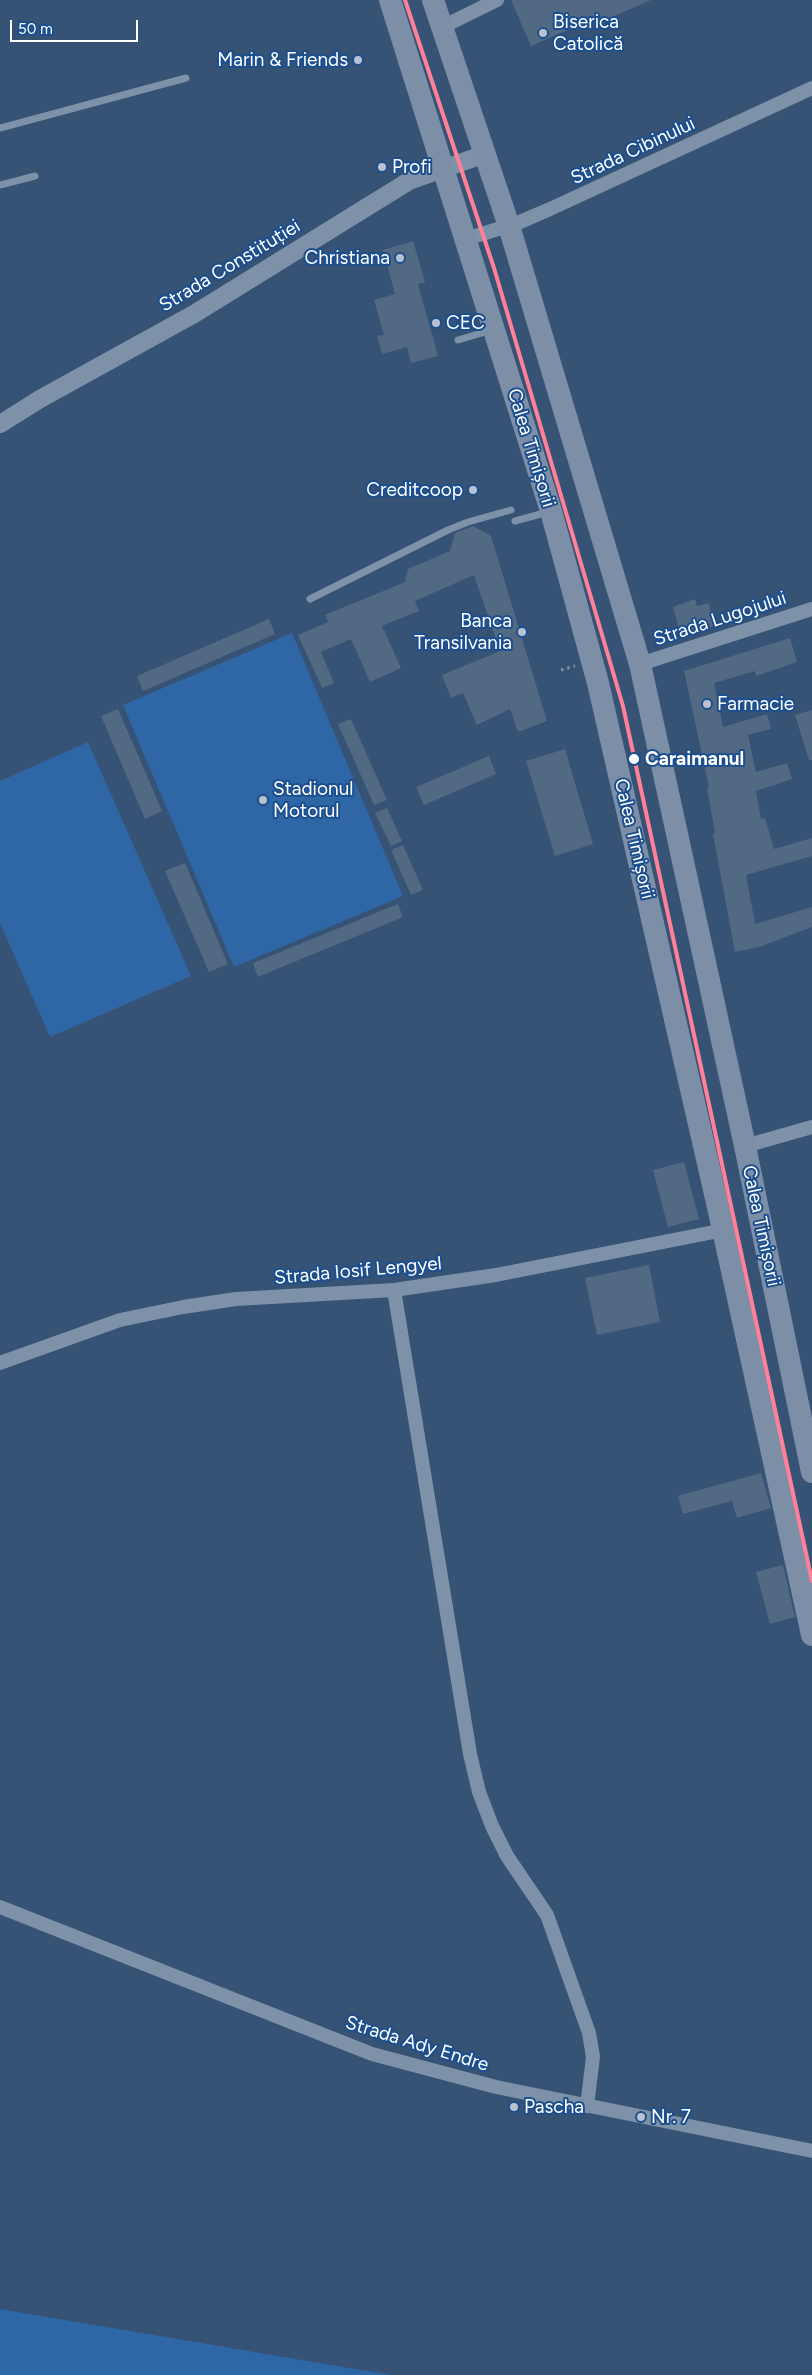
<!DOCTYPE html>
<meta charset="utf-8">
<style>
body{margin:0}
#map{position:relative;width:812px;height:2375px;overflow:hidden;background:#365274;font-family:Figtree,sans-serif}
canvas{display:block}
.scale{position:absolute;left:10px;top:20px;width:128px;height:22px;box-sizing:border-box;border:2px solid #fff;border-top:0;padding-left:6px;font-size:15px;line-height:18px;white-space:nowrap;color:#fff;-webkit-text-stroke:4px #1b4f8f;paint-order:stroke}
</style>
<div id="map">
<canvas width="812" height="2375"></canvas>
<div class="scale">50 m</div>
</div>
<script>
const ctx = document.querySelector('canvas').getContext('2d');
ctx.lineJoin = 'round';
function fill(path, color) {
  ctx.fillStyle = color;
  ctx.fill(path, 'evenodd');
}
function strokePath(path, color, width, dash) {
  ctx.strokeStyle = color;
  ctx.lineWidth = width;
  ctx.lineCap = dash ? 'butt' : 'round';
  ctx.setLineDash(dash || []);
  ctx.stroke(path);
}
function write(font, color, halo, rows, align = 'center') {
  ctx.font = font + ' Figtree,sans-serif';
  ctx.lineWidth = 4;
  ctx.setLineDash([]);
  ctx.textBaseline = 'middle';
  ctx.strokeStyle = halo;
  ctx.fillStyle = color;
  for (const [text, x, y, turn = 0] of rows) {
    ctx.save();
    ctx.translate(x, y);
    ctx.rotate((+turn || 0) * Math.PI / 180);
    ctx.textAlign = isNaN(turn) ? turn : align;
    if (halo) ctx.strokeText(text, 0, 0);
    ctx.fillText(text, 0, 0);
    ctx.restore();
  }
}
const green = new Path2D(`
 M292 633 403 896 234 967 123 705Z
 M88 742 191 976 50 1037 0 923V781Z
 M0 2309 391 2375H0Z`);
const building = new Path2D(`
 M511 0H651L603 21 600 16 531 46Z
 M413 241 425 282 418 284 438 356 411 363 407 347 382 354 377 336 384 335 374 300 395 294 383 250Z
 M473 526 491 536 547 721 518 732 510 709 477 725 463 693 451 698 442 675 500 651 474 575 415 601 419 611 382 626 401 668 370 682 351 639 321 652 334 683 322 688 298 635 328 622 325 615 405 582 408 569 450 551 455 533Z
 M695 599 697 606 709 603 714 626 681 636 673 607Z
 M269 619 275 634 143 691 137 676Z
 M790 638 797 662 756 676 755 671 714 683 723 727 767 714 771 729 748 735 756 772 787 763 792 779 756 791 761 819 765 818 774 849 812 838V856L746 875 755 924 812 907V927L759 947 735 952 713 834 715 833 707 788 709 787 684 671Z
 M118 709 162 811 145 819 101 716Z
 M812 710V760H809L795 715Z
 M351 719 387 800 374 805 338 724Z
 M565 749 593 844 555 856 526 761Z
 M489 756 496 774 424 805 416 787Z
 M387 808 402 841 391 846 375 813Z
 M403 845 423 890 411 895 391 850Z
 M185 863 228 964 209 972 165 871Z
 M398 904 403 917 258 977 253 963Z
 M684 1162 699 1219 668 1227 653 1170Z
 M649 1265 660 1322 597 1335 585 1278Z
 M761 1473 771 1508 737 1518 732 1501 683 1514 678 1496Z
 M783 1565 795 1617 770 1624 756 1572Z`);
const path = new Path2D(`
 M561 670 575 666`);
const service = new Path2D(`
 M0 128 186 78
 M0 185 35 176
 M458 340 492 330
 M515 521 548 512
 M310 599 448 530 468 522 511 510`);
const minor = new Path2D(`
 M442 27 497 0
 M466 239 520 222 550 209 812 88
 M640 664 812 609
 M745 1146 812 1127
 M394 1290 470 1754 479 1792 492 1826 507 1856 547 1915 589 2033 593 2057 587 2106
 M0 1363 120 1320 183 1307 236 1299 394 1290 496 1275 724 1230
 M0 1907 372 2054 496 2087 812 2151`);
const tertiary = new Path2D(`
 M0 424 40 399 194 314 409 181 485 154`);
const primary = new Path2D(`
 M390 0 551 511 598 683 718 1207 812 1635
 M433 0 509 226 640 664 745 1146 812 1472`);
const tram1 = new Path2D(`
 M405 0 494 268 623 706 812 1581`);
const markers = [
 [543,33,5,"#b9c2ce"],
 [358,60,5,"#b9c2ce"],
 [382,167,5,"#b9c2ce"],
 [400,258,5,"#b9c2ce"],
 [436,323,5,"#b9c2ce"],
 [473,490,5,"#b9c2ce"],
 [522,632,5,"#b9c2ce"],
 [707,704,5,"#b9c2ce"],
 [634,759,6,"#fff"],
 [263,800,5,"#b9c2ce"],
 [514,2107,5,"#b9c2ce"],
 [641,2117,5,"#b9c2ce"]
];
const poiNames = [
 ["Biserica",553,22],
 ["Catolică",553,44],
 ["Marin & Friends",348,60,"right"],
 ["Profi",392,167],
 ["Christiana",390,258,"right"],
 ["CEC",446,323],
 ["Creditcoop",463,490,"right"],
 ["Banca",512,621,"right"],
 ["Transilvania",512,643,"right"],
 ["Farmacie",717,704],
 ["Stadionul",273,789],
 ["Motorul",273,811],
 ["Pascha",524,2107],
 ["Nr. 7",651,2117]
];
const streetNames = [
 ["Strada Cibinului",633,151,-25],
 ["Strada Constituției",230,266,-31],
 ["Calea Timișorii",531,448,73],
 ["Strada Lugojului",720,619,-18],
 ["Calea Timișorii",634,839,77],
 ["Calea Timișorii",761,1226,78],
 ["Strada Iosif Lengyel",358,1271,-5],
 ["Strada Ady Endre",417,2044,17]
];
const stopNames = [
 ["Caraimanul",645,759]
];
fill(green, '#2f66a5');
fill(building, '#526984');
strokePath(path, '#7d92a8', 3, [2.5, 4]);
strokePath(service, '#7d92a8', 7);
strokePath(minor, '#7d92a8', 14);
strokePath(tertiary, '#7d92a8', 18);
strokePath(primary, '#7d8ea7', 22);
strokePath(tram1, '#ff8098', 4);
for (const [x, y, r, color] of markers) {
  const dot = new Path2D();
  dot.arc(x, y, r, 0, 2 * Math.PI);
  ctx.fillStyle = color;
  ctx.fill(dot);
  strokePath(dot, '#1b4f8f', 2);
}
write('19px', '#fff', '#1b4f8f', poiNames, 'left');
write('19px', '#fff', '#1b4f8f', streetNames);
write('bold 19px', '#fff', '#1b4f8f', stopNames, 'left');
</script>
